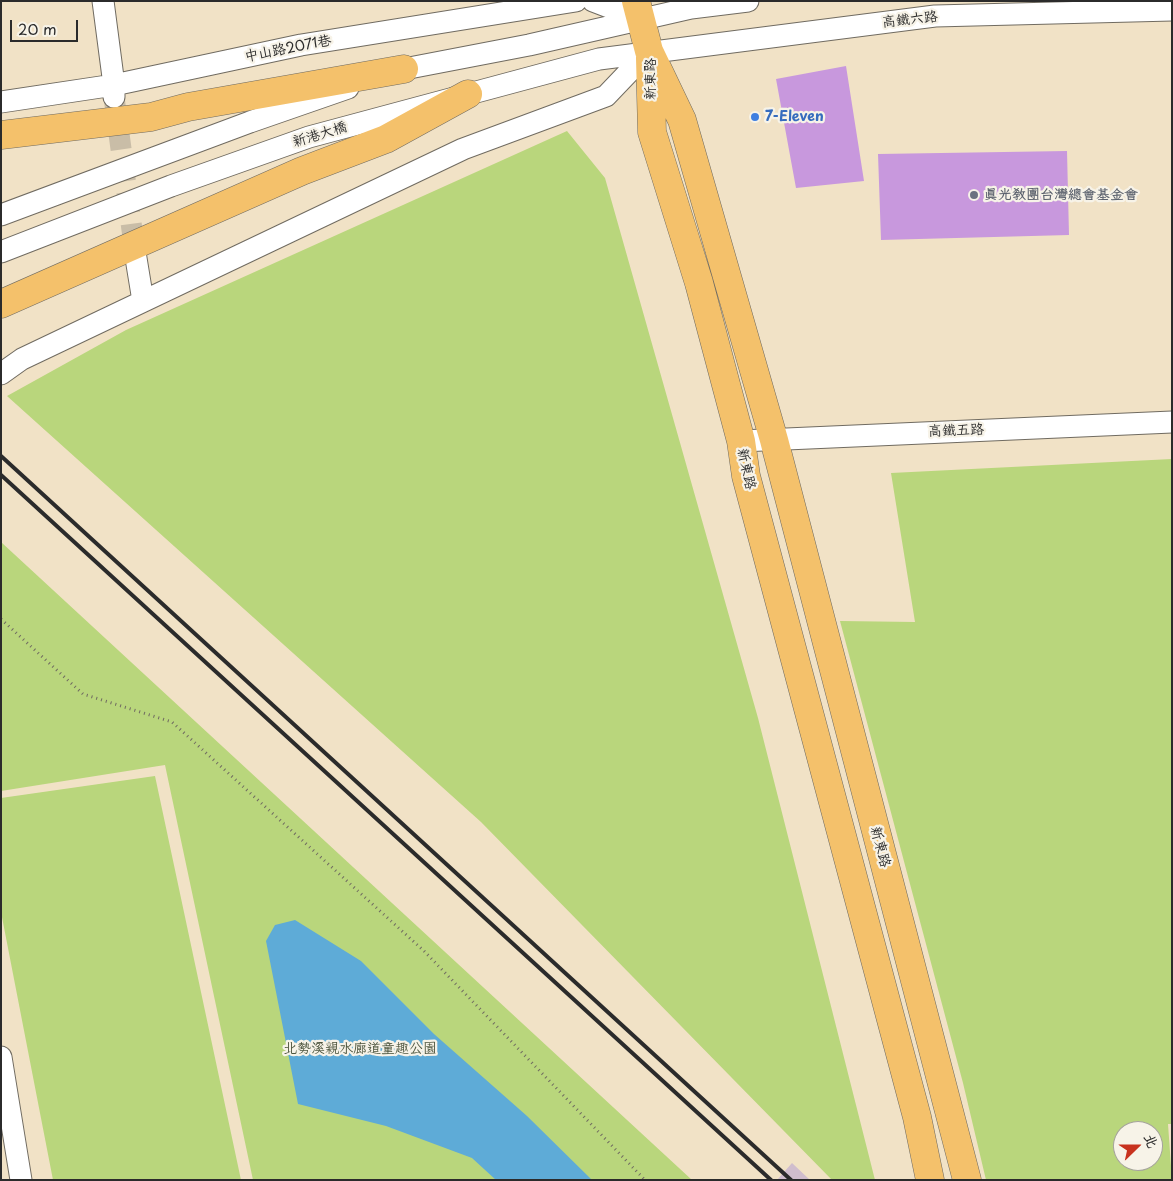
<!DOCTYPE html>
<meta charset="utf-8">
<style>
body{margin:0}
#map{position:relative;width:1173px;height:1181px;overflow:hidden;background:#f1e2c6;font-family:"Playpen Sans","LXGW WenKai TC",sans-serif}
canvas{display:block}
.frame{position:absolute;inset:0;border:2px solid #2b2b2b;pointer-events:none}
.north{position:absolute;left:1113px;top:1121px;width:50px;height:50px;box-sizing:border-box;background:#f7f3e8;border:1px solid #a5a39c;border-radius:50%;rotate:68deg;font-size:14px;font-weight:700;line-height:20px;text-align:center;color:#2b2b2b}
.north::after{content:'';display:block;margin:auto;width:18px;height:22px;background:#c8321e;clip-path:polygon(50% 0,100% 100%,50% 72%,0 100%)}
.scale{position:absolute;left:10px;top:20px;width:68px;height:22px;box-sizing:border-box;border:2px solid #2b2b2b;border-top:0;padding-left:6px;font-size:15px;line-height:18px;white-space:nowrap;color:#2b2b2b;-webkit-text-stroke:4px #f7f3e8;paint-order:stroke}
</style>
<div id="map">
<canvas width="1173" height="1181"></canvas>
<div class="frame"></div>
<div class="north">北</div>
<div class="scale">20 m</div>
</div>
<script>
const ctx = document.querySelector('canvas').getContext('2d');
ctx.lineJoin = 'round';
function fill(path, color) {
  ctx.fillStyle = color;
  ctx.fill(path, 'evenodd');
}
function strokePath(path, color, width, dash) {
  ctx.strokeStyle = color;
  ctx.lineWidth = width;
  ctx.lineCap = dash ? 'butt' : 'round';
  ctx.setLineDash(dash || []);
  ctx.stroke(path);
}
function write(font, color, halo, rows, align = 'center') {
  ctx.font = font + ' "Playpen Sans","LXGW WenKai TC",sans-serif';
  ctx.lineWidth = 4.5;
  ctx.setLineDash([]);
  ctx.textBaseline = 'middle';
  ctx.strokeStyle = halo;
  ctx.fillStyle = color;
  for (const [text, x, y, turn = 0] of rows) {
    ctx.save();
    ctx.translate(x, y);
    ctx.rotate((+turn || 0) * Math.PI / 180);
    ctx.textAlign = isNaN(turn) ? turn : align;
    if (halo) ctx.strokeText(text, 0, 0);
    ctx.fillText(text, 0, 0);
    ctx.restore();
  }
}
const industrial = new Path2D(`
 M792 1163 810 1180H777Z`);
const green = new Path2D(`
 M567 131 605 178 758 718 875 1180H832L481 822 7 396 126 330Z
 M1172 459V1124H1168L1172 1180H986L963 1083 840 621 915 622 891 473ZM1123 1131H1153V1161H1123Z
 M1 542 692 1180H253L165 765 1 791Z
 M155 776 241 1180H53L1 912V798Z`);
const water = new Path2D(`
 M295 920 361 961 434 1034 527 1116 592 1180H496L472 1158 386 1126 298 1104 266 941 275 925Z`);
const building = new Path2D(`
 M846 66 864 181 796 188 776 79Z
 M1067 151 1069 235 881 240 878 154Z`);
const minorTunnel = new Path2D(`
 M114 97 135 252`);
const path = new Path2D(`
 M1 619 83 694 172 722 424 951 645 1180`);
const minor = new Path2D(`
 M103 1 114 85V97
 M593 1 640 19
 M391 73 404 69 529 45 691 8 748 1
 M1 102 114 85 301 45 576 1
 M1 215 250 122 348 88
 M1 252 171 186 309 137 599 59 935 16 1172 10
 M135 252 143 301
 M1 374 22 359 463 149 606 96 649 51
 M741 441 1172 422
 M1 1057 21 1180`);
const major = new Path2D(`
 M636 1 649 51 682 120 774 440 967 1180
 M650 58 652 132 699 283 741 441 746 476 917 1117 930 1180`);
const highway = new Path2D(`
 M1 135 151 117 188 107 404 69
 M1 304 302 171 386 139 468 94`);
const rail = new Path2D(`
 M1 456 791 1180
 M1 475 771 1180`);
const markers = [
 [755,117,5,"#3f7fe0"],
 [974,195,5,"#6b7280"]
];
const streetNames = [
 ["高鐵六路",910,20,-6],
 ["中山路2071巷",288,49,-11],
 ["新東路",651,79,-90],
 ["新港大橋",320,135,-17],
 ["高鐵五路",956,431,-2],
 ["新東路",746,469,78],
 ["新東路",880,847,75]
];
const shopNames = [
 ["7-Eleven",765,117]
];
const worshipNames = [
 ["真光教團台灣總會基金會",984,195]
];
const parkNames = [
 ["北勢溪親水廊道童趣公園",360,1049]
];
fill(industrial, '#d0bdcd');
fill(green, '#b9d67c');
fill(water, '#5eabd7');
fill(building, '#c898dd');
strokePath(minorTunnel, '#c9bda7', 21, [21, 11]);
strokePath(minor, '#706b61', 23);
strokePath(major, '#706b61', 29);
strokePath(highway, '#706b61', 29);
strokePath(path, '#706b61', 3, [1, 4]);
strokePath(minor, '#fff', 21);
strokePath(major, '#f4c16b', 28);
strokePath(highway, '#f4c16b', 28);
strokePath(rail, '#2b2b2b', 4);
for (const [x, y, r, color] of markers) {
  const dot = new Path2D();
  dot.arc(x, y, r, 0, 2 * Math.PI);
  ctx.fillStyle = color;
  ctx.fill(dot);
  strokePath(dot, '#f7f3e8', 2);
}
write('14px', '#2b2b2b', '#f7f3e8', streetNames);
write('bold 14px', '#366cbe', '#f7f3e8', shopNames, 'left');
write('bold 14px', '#5b616d', '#f7f3e8', worshipNames, 'left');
write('14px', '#4e563f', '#f7f3e8', parkNames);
</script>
